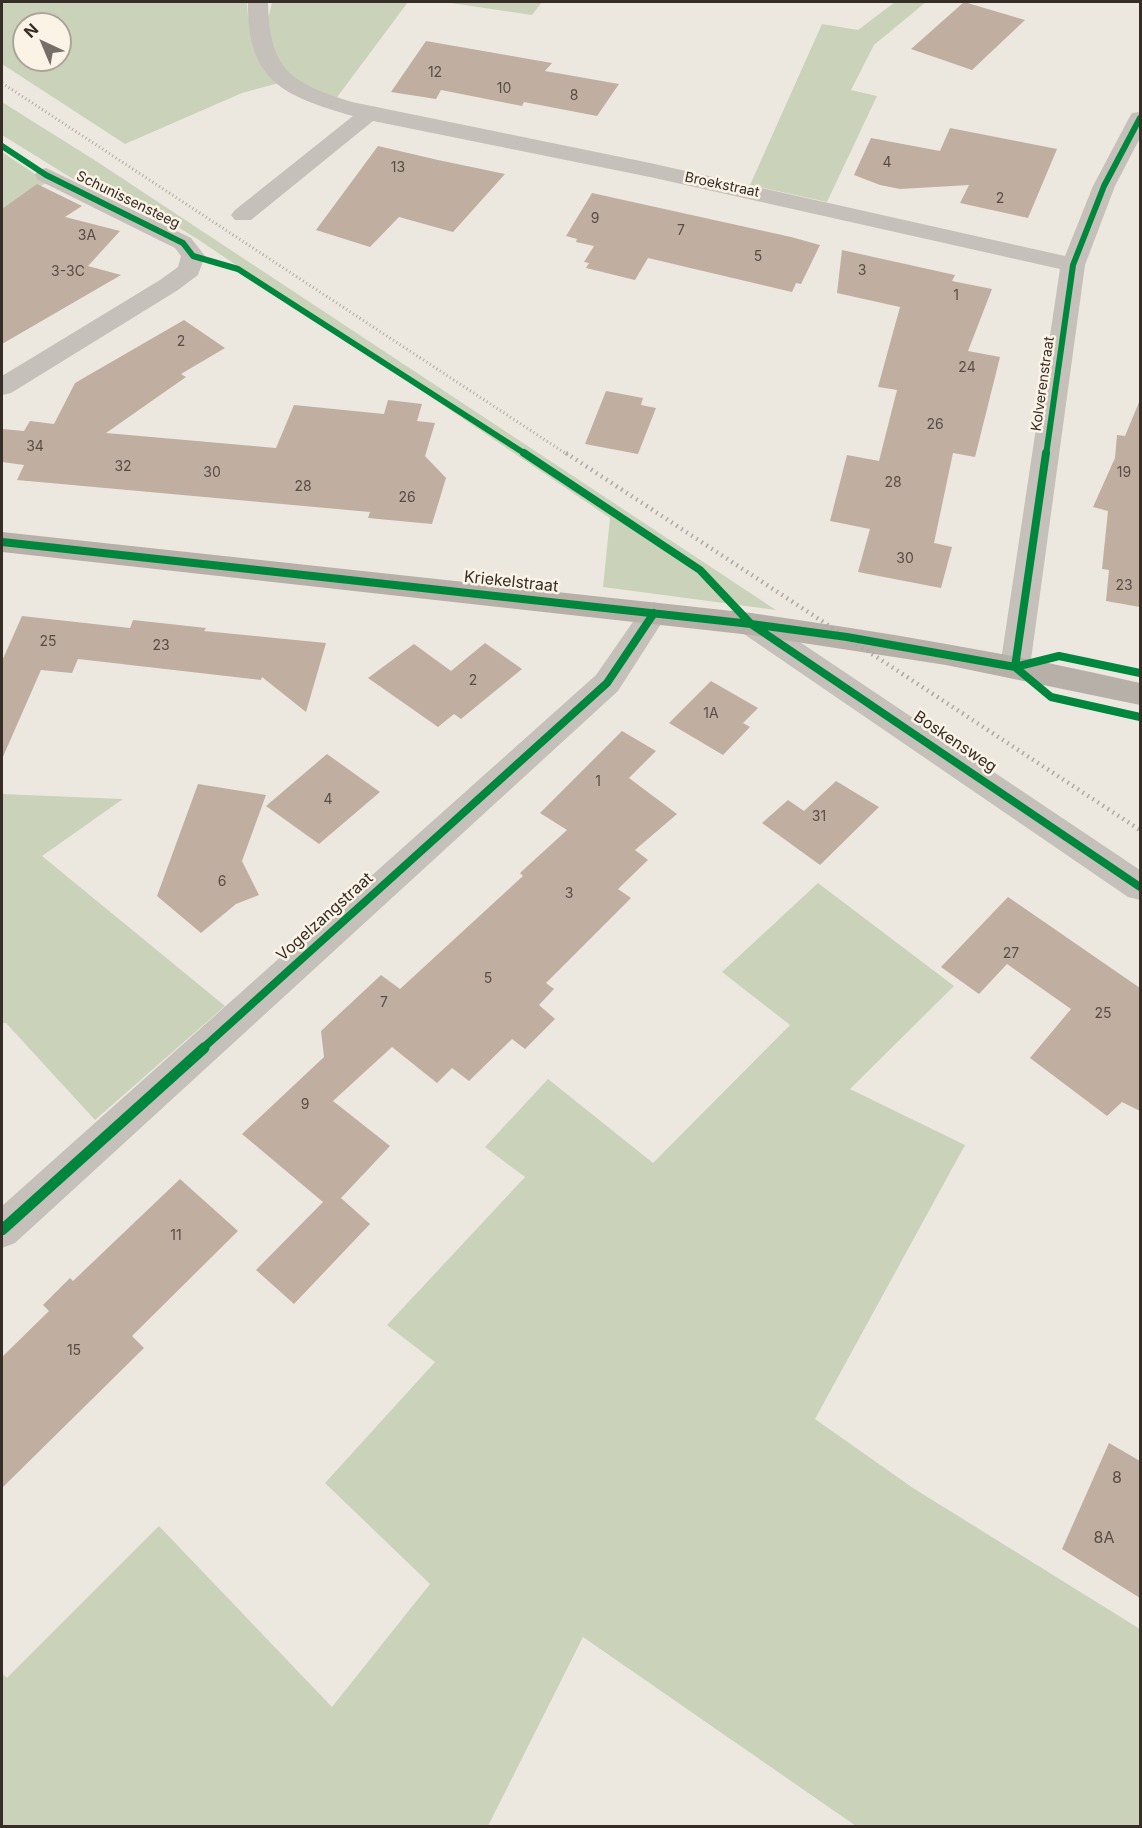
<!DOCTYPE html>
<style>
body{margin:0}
#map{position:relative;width:1142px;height:1828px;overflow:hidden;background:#ece8e0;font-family:Inter,sans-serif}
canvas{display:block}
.frame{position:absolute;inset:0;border:3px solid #362d27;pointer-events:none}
.north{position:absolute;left:12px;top:12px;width:60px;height:60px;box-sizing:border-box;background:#faf3e6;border:2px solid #aca49a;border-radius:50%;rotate:316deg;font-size:16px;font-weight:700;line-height:24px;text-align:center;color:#362d27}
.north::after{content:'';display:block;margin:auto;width:21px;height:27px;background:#766e68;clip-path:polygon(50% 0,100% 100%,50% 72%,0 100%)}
</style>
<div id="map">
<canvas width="1142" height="1828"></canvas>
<div class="frame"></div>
<div class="north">N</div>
</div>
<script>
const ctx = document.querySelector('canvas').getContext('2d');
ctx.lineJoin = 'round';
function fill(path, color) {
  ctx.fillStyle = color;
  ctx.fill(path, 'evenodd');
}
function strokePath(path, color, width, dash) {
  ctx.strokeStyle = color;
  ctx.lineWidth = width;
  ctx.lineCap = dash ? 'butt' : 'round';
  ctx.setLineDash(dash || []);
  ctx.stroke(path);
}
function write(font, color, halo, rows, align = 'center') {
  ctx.font = font + ' Inter,sans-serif';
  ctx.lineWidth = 5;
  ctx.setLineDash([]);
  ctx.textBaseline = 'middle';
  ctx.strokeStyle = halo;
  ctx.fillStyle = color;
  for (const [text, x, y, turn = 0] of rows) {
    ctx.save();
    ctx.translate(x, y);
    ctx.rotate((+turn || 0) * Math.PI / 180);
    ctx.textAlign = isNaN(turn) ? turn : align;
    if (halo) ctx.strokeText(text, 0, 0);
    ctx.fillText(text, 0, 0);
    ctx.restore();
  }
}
const green = new Path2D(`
 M2 2H247L248 18 269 15 272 2H408L335 100 279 83 242 93 125 144 2 64ZM24 24H60V60H24Z
 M444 2H542L532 15Z
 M895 2H926L874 45 851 90 877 96 827 202 750 185 822 24 858 30Z
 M2 102 96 161 776 610 603 587 610 518 199 240 171 223 73 179 2 135Z
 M2 152 47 182 2 213Z
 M2 794 123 799 42 856 225 1006 95 1120 6 1023H2Z
 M818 883 954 986 850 1089 965 1145 815 1419 913 1488 1140 1629V1826H856L583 1637 488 1826H2V1673L7 1678 159 1526 332 1707 430 1584 325 1483 435 1362 387 1325 525 1177 485 1147 548 1079 653 1163 790 1025 722 972Z`);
const building = new Path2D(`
 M964 2 1025 20 972 70 911 49Z
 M426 41 552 63 545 71 619 84 597 116 524 102 522 106 441 90 436 99 391 92Z
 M950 128 1057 149 1028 218 960 203 969 185 900 189 880 185 854 175 871 138 940 151Z
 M378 146 438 160 505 174 453 232 399 217 370 247 316 230Z
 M37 184 82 206 65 217 120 231 88 266 121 275 2 344V209Z
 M592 193 791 237 820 245 801 284 796 283 792 292 648 258 635 280 586 268 589 263 584 262 594 246 576 242 577 239 566 236Z
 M842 250 955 275 952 281 992 289 968 351 1000 357 975 457 953 453 934 543 952 547 941 588 858 572 870 529 830 521 847 455 879 461 897 390 878 387 900 307 837 293Z
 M184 320 225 348 181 374 186 377 106 433 276 448 294 405 384 414 388 400 422 404 417 421 435 423 425 456 446 478 432 524 368 518 370 512 17 480 24 465 2 462V429L24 431 30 421 54 424 75 383Z
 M606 391 643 398 641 405 656 408 638 454 585 444Z
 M1140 400V607L1106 601 1109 570 1102 569 1108 511 1093 507 1115 458 1117 435 1125 436Z
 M22 616 130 628 133 620 206 628 204 631 326 643 306 712 262 677 261 680 78 659 72 673 41 670 2 759V661Z
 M485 643 522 669 461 719 454 714 438 727 368 678 414 644 451 671Z
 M711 681 758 708 743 723 750 727 723 755 669 723Z
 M622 731 656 751 629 778 677 814 635 850 648 860 618 889 631 898 546 983 554 989 539 1005 555 1019 525 1049 512 1039 469 1081 452 1068 437 1083 392 1047 333 1101 390 1146 341 1198 370 1224 294 1304 256 1270 323 1202 242 1134 324 1057 321 1031 381 975 400 989 523 876 520 873 567 830 540 813Z
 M327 754 380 792 319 844 266 806Z
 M836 781 879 807 820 865 762 823 788 800 804 811Z
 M198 784 266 795 242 861 259 895 236 904 201 933 157 896Z
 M1008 897 1140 988V1111L1122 1102 1107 1116 1030 1058 1071 1009 1007 964 979 994 941 967Z
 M180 1179 238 1231 132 1336 144 1348 2 1488V1357L49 1311 43 1305 70 1278 73 1281Z
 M1109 1443 1140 1461V1598L1062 1549Z`);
const street = new Path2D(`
 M248 2H268C269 70 291 83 352 102L650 163 1065 256 1093 186 1129 118 1132 113 1140 112V138L1115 186 1085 265 1030 667 1025 675 1015 678 1005 675 1000 667 1060 269 650 177 373 121 251 220H235L231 215 235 210 353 116C283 96 247 81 248 2Z
 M46 168 191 238 205 256 198 275 178 290 11 393 2 395V376L160 280 178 267 181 256 175 248 38 180 35 175 38 170Z
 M654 602 664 606 668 613 618 691 15 1243 2 1248V1206L596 675 644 606Z
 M751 613 761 616 1140 870V900L1128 897 741 632 737 624 741 616Z`);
const secondary = new Path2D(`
 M2 532 751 613C882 632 1011 653 1140 683V705L946 665 751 635 2 552Z`);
const railFar1 = new Path2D(`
 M2 83 568 455`);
const rail = new Path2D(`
 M566 453 1140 830`);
const cyclewayFar2 = new Path2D(`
 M2 146 46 175 183 243 193 256 238 269 527 455
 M1046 455 1073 265 1104 186 1140 118`);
const cyclewayFar1 = new Path2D(`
 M524 453 700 570 751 624 1140 887
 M2 542 751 624 847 637 1015 667 1059 656 1140 673
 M1015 667 1046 453
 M1015 667 1051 697 1140 717
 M202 1049 607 683 654 613`);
const cycleway = new Path2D(`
 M2 1230 204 1048`);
const numberNames = [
 ["12",435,73],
 ["10",504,89],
 ["8",574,96],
 ["4",887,163],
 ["13",398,168],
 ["2",1000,199],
 ["9",595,219],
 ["7",681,231],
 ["3A",87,236],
 ["5",758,257],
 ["3",862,271],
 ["3-3C",68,272],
 ["1",956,296],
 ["2",181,342],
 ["24",967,368],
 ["26",935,425],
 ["34",35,447],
 ["32",123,467],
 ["30",212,473],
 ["19",1124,473],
 ["28",893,483],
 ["28",303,487],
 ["26",407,498],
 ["30",905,559],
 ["23",1124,586],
 ["25",48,642],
 ["23",161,646],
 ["2",473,681],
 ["1A",711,714],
 ["1",598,782],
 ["4",328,800],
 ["31",819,817],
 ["6",222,882],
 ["3",569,894],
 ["27",1011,954],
 ["5",488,979],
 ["7",384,1003],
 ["25",1103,1014],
 ["9",305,1105],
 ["11",176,1236],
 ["15",74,1351]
];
const farStreetnames = [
 ["Broekstraat",722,185,12],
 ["Schunissensteeg",128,200,26],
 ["Kolverenstraat",1043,384,-82]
];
const streetNames = [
 ["Kriekelstraat",511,582,6],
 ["Boskensweg",955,742,34],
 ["Vogelzangstraat",325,917,-42]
];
const nearNumbernames = [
 ["8",1117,1478],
 ["8A",1104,1538]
];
fill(green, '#cad3ba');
fill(building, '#c0aea1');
fill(street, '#c5c0b9');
fill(secondary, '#b6b0a9');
strokePath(railFar1, '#ada8a3', 3, [1, 3]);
strokePath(rail, '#ada8a3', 4.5, [1.5, 4.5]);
strokePath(cyclewayFar2, '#00873e', 6);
strokePath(cyclewayFar1, '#00873e', 8);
strokePath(cycleway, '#00873e', 11);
write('14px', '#584d46', null, numberNames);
write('14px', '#362d27', '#faf3e6', farStreetnames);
write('16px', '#362d27', '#faf3e6', streetNames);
write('16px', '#584d46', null, nearNumbernames);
</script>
